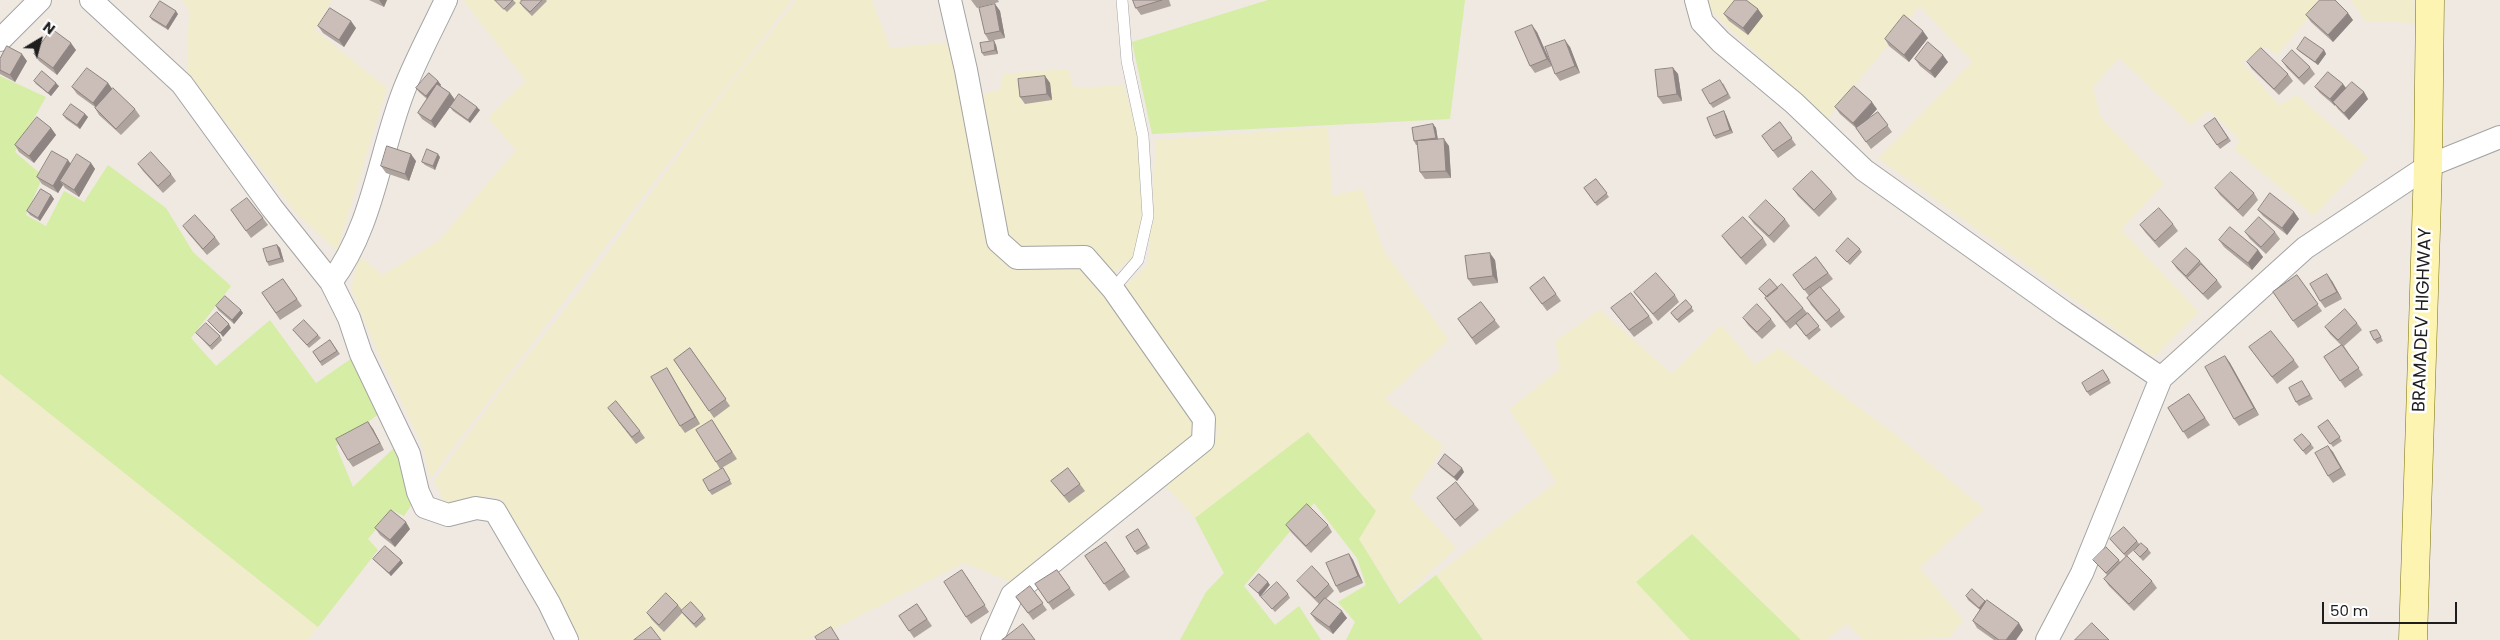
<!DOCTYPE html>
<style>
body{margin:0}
#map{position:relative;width:2500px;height:640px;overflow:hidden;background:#efe9e2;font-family:Poppins,sans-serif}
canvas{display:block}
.north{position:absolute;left:15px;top:15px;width:50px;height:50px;-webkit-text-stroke:4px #fff;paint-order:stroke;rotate:37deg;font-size:14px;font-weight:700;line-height:20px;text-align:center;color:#1d1d1d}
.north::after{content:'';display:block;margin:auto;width:18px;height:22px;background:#1d1d1d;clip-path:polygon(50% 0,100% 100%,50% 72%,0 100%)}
.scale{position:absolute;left:2322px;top:602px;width:135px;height:22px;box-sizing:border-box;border:2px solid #1d1d1d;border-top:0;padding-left:6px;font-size:15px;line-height:18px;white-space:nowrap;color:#1d1d1d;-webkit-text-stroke:4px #fff;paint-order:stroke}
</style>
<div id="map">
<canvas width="2500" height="640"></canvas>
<div class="north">N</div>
<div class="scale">50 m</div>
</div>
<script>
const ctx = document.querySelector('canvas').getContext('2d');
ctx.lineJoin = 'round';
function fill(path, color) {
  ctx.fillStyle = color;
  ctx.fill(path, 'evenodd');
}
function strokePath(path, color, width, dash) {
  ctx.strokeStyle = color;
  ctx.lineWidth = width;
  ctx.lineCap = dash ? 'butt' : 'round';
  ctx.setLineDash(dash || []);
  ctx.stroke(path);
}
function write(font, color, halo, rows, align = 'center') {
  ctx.font = font + ' Poppins,sans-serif';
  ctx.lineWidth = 5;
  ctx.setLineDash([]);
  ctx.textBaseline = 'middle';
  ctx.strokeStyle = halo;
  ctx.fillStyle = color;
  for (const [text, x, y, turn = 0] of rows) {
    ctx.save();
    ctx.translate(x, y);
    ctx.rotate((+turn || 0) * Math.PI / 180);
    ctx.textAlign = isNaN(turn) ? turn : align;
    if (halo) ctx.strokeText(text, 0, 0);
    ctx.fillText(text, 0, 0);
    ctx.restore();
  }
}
const farmland = new Path2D(`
 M182 0H332L315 30 387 88 337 251 297 214 187 72 189 10Z
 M463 0H792L430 479 422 445 377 351 351 289 359 256 383 275 438 241 516 150 488 118 526 81Z
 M796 0H872L890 48 954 42 991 247 1082 264 1197 420 1199 440 1014 583 964 563 834 629 805 640H580L529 543 501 499 487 496 448 508 434 481 503 387 583 286 729 86Z
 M1710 0H2317L2320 4 2277 55 2266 47 2242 62 2279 105 2297 95 2368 158 2314 216 2235 150 2239 139 2209 110 2191 125 2119 58 2093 87 2101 118 2164 183 2121 230 2199 312 2154 357 1878 158 1972 62 1920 6 1827 119 1706 6Z
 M2351 0H2414L2415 23 2365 21Z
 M1068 69 1074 88 1124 85 1139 139 1142 213 1135 255 1111 275 1016 254 1002 241 977 95 1000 90 1003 74Z
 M1328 127 1332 196 1362 189 1384 251 1449 340 1385 399 1444 446 1410 497 1456 548 1399 602 1359 539 1308 432 1195 518 1164 484 1218 432 1120 291 1148 264 1156 140Z
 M1600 310 1672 374 1721 325 1755 365 1779 348 1891 431 1984 509 1920 568 1963 620 1949 638 1863 640 1847 624 1826 640H1801L1692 534 1636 582 1690 640H1483L1436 575 1556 482 1509 409 1560 369 1555 341Z
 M0 374 318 627 308 640H0Z`);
const grass = new Path2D(`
 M1268 0H1465L1450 119 1152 134 1132 42Z
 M0 76 46 97 15 152 43 176 26 215 46 226 64 191 84 202 108 165 166 208 193 252 231 286 191 338 216 366 270 320 316 383 355 356 384 410 336 446 353 487 397 445 414 501 404 516 392 510 368 539 378 550 318 627 0 374Z
 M1308 432 1376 511 1359 539 1399 604 1436 575 1483 640H1346L1355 622 1338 602 1366 585 1357 558 1314 503 1244 586 1275 625 1299 606 1321 640H1180L1206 592 1224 573 1195 518Z
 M1692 534 1801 640H1690L1636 582Z`);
const lane = new Path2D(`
 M1113 289 1138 260 1148 216 1143 136 1127 61 1122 0`);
const street = new Path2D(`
 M91 0 182 84 272 208 331 282
 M446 0C432 30 416 59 404 90 379 154 373 227 331 282L349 318 361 354 409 454 418 492 425 507 448 515 476 508 495 511 549 603 567 640
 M950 0 966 70 998 241 1017 258 1085 257 1113 289 1204 419 1203 441 1012 595 992 640
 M1696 0 1702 22 1721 42 1794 103 1864 170 2065 313 2161 378
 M0 40 40 0
 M2047 640 2082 573 2161 378 2305 248 2428 166 2500 137`);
const secondary = new Path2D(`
 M2413 640 2428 166 2430 0`);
const wall = new Path2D(`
 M369 0H387L384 7Z
 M495 0H513L516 3 507 12Z
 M520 0H546L547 1 532 16 523 7 520 3 522 2Z
 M971 0H998L999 2 977 8Z
 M1133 0H1169L1171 6 1141 15 1136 8Z
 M995 4 1000 11 1005 38 989 41 985 34Z
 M178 14 168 30 152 20 150 17Z
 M1724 14 1763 16 1748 35 1729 21Z
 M2306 15 2353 20 2333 42 2311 22Z
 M318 26 356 28 344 47 323 33Z
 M1537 32 1552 66 1535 73 1530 66Z
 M1928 38 1909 62 1889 46 1885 39Z
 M994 41 996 45 998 54 984 56 982 53Z
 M1570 47 1580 73 1560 81 1555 74Z
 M2297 49 2324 50 2326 54 2318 65 2300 52Z
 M76 50 57 75 39 61 34 54Z
 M0 59 27 61 15 82 0 74Z
 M1915 59 1948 62 1935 78 1920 66Z
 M2282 61 2310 67 2315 74 2304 85 2287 68Z
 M2247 62 2288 74 2293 81 2279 95 2252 69Z
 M1673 68 1678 74 1682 101 1663 104 1658 97Z
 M1045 76 1050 83 1052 100 1025 104 1020 97Z
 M34 81 59 86 51 96 36 84Z
 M438 81 441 85 440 86 450 93 455 100 435 128 422 119 418 113 427 99 419 92 416 88Z
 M108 83 112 89 135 109 140 116 121 135 99 115 95 108V107L77 94 72 87Z
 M1723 83 1731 98 1713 108 1710 104Z
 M2343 84 2346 88 2364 92 2368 99 2349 120 2338 109 2335 105V106L2320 93 2315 87Z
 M450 107 480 110 470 123 453 111Z
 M1835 107 1877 109 1867 120 1878 112 1892 132 1871 149 1856 128 1840 114Z
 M85 114 88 117 80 129 66 119 63 115Z
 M1726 115 1733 133 1716 139 1714 136Z
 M2215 118 2231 141 2220 149 2204 126Z
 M1780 122 1796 145 1778 158 1762 136Z
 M1433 124 1436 128 1438 140 1449 146 1451 178 1425 179 1420 172 1418 145H1416L1414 141Z
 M51 128 56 135 34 163 19 152 15 145Z
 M440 157 435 170 425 165 422 162Z
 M416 161 409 181 386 173 381 166Z
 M91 163 95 169 79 197 65 188 63 185 58 193 42 184 37 177 71 164Z
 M138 164 171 174 176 181 163 193 143 171Z
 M1596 179 1609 197 1597 206 1584 188Z
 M2215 188 2254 193 2258 200 2243 217 2220 195Z
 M1793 189 1832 192 1837 199 1819 217 1798 196Z
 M51 195 54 199 40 221 30 215 27 211Z
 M2258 210 2294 212 2299 219 2287 235 2263 216Z
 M236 217 263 218 268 225 251 238Z
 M1749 217 1785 219 1790 226 1774 243 1754 224Z
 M2173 224 2178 231 2159 248 2145 232 2140 225Z
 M183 226 215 237 220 244 207 255 188 233Z
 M2245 232H2275L2280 239 2266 254 2250 239Z
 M1722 236 1763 238 1767 245 1746 265 1727 243Z
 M2219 240 2258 250 2263 257 2252 270 2224 247Z
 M277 245 280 248 284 262 269 266 267 262Z
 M1860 249 1862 252 1850 265 1836 251Z
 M1816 257 1833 279 1821 288 1845 317 1831 328 1811 305 1807 298 1809 296 1793 275Z
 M1495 260 1498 283 1473 286 1468 279Z
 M2200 261 2217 280 2222 287 2208 300 2177 269 2172 262Z
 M2297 275 2322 311 2298 328 2273 292Z
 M1544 277 1561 301 1547 311 1530 288Z
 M283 279 302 306 280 320 262 293Z
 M2332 281 2342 299 2325 308 2320 301Z
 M1778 288 1803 308 1821 330 1809 340 1796 324 1790 329 1770 305 1765 298 1766 297 1759 289Z
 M1634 292 1675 295 1679 302 1658 321Z
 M1686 300 1694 311 1679 323 1671 313Z
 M1481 302 1500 327 1476 345 1458 319Z
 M216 306 243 313 234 324 218 310Z
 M1611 308 1649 316 1653 323 1634 337Z
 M1743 318 1771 319 1776 326 1762 339 1748 325Z
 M2357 323 2362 330 2344 346 2363 375 2345 388 2324 357 2341 345 2330 334 2325 327Z
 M293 330 318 335 321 338 309 348Z
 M196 333 220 336 222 340 212 350 199 336Z
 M2379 333 2383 341 2377 344 2374 340Z
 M330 340 340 354 322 366 313 352Z
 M2249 347 2294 360 2299 367 2277 384Z
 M690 348 730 406 714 418 674 360Z
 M2225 356 2230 363 2259 415 2239 426 2234 419Z
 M667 368 700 424 685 433 680 426Z
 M2106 374 2111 383 2090 396 2087 392Z
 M2302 381 2313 399 2299 406 2296 402Z
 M2189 394 2210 425 2188 439 2168 408Z
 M608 408 640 431 645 438 636 444Z
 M712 420 737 459 720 469 716 462Z
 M2328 420 2342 441 2333 447 2318 427Z
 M368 422 373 429 384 450 353 467 348 460Z
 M2294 440 2311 444 2314 448 2306 455Z
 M2328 446 2346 475 2333 483 2328 476Z
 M1438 464 1464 472 1457 481 1440 467Z
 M723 468 732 484 712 495 709 491Z
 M1068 468 1085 491 1069 503 1051 481Z
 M1437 498 1474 504 1479 510 1460 527 1442 505Z
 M1286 525H1328L1332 532 1311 553 1291 532Z
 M375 528 410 529 395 547 380 535Z
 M1138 529 1150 548 1137 555 1126 537Z
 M2110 539 2137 541 2140 545 2127 556 2152 581 2157 588 2134 611 2109 586 2104 579 2107 575 2093 560H2119L2120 562 2126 557Z
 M1106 542 1130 577 1109 591 1085 556Z
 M2148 549 2151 553 2143 561 2134 551Z
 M1349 554 1353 560 1363 583 1340 593 1336 586Z
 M373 559 401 560 403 563 391 576 376 562Z
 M1057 570 1075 595 1053 610 1035 584Z
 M967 577 989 612 971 624 966 617Z
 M1297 581 1329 584 1334 591 1326 599 1347 618 1333 634 1316 621 1311 614 1319 604 1302 587Z
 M1030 586 1047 610 1033 620 1016 597Z
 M1288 594 1290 598 1275 612 1261 597Z
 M1966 596 1986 602 2023 630 2016 640H1994L1977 628 1973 621 1980 610 1968 600Z
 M917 604 932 626 914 638 899 616Z
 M678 605 682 610 703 615 706 619 696 628 682 613 664 632 652 620 647 613Z`);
const shadedWall = new Path2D(`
 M379 0H387L384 7Z
 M995 4 1000 11 1005 38 1000 31Z
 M1758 9 1763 16 1748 35 1743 28Z
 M176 11 178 14 168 30 166 27Z
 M2348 13 2353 20 2333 42 2328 35Z
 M351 21 356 28 344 47 339 40Z
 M1532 25 1537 32 1552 66 1547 59Z
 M1923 31 1928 38 1909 62 1904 55Z
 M1565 40 1570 47 1580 73 1575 66Z
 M994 41 996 45 998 54 995 50Z
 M71 43 76 50 57 75 53 68Z
 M2324 50 2326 54 2318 65 2315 62Z
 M22 54 27 61 15 82 10 75Z
 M1943 55 1948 62 1935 78 1930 71Z
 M1673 68 1678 74 1682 101 1677 94Z
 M1045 76 1050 83 1052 100 1047 94Z
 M438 81 441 85 428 100 426 96Z
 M56 83 59 86 51 96 48 93Z
 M108 83 113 90 98 110 93 103Z
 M2343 84 2348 91 2333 102 2335 105V106L2330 99Z
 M2364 92 2368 99 2349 120 2344 113Z
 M450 93 455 100 435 128 431 121Z
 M1872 102 1877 109 1858 130 1853 123Z
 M477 107 480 110 470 123 468 120Z
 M1724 111 1726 115 1733 133 1730 130Z
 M85 114 88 117 80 129 77 125Z
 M1433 124 1436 128 1438 141 1436 138Z
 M51 128 56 135 34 163 29 156Z
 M1444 139 1449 146 1451 178 1446 171Z
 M411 154 416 161 409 181 405 174Z
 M438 154 440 157 435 170 433 166Z
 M68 160 73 167 60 181 63 185 58 193 53 186Z
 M91 163 95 169 79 197 74 190Z
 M51 195 54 199 40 221 38 218Z
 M2294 212 2299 219 2287 235 2282 228Z
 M277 245 280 248 284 262 281 258Z
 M2258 250 2263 257 2252 270 2248 263Z
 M1490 253 1495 260 1498 283 1493 276Z
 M2327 274 2332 281 2342 299 2337 292Z
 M241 310 243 313 234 324 232 320Z
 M229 324 231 328 223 337 220 333Z
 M2225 356 2230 363 2259 415 2254 408Z
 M667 368 671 375 700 424 695 417Z
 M368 422 373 429 384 450Z
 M2328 446 2333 452 2346 475 2341 468Z
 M1462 468 1464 472 1457 481 1454 477Z
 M406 522 410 529 395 547 390 540Z
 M1349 554 1353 560 1363 583 1358 576Z
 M401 560 403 563 391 576 389 573Z
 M1268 582 1270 585 1260 597 1258 593Z
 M1985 601 1987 604 1981 611 1979 608Z
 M1342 611 1347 618 1333 634 1329 627Z
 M2019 623 2023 630 2016 640H2006Z`);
const building = new Path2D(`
 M495 0H513L504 9Z
 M523 0H542L530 12 520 3Z
 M1133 0H1162L1136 8Z
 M1735 0H1746L1758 9 1743 28 1724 14Z
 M2320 0H2335L2348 13 2328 35 2306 15Z
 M160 1 176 11 166 27 150 17Z
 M995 4 1000 31 985 34 979 8Z
 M330 8 351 21 339 40 318 26Z
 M1904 15 1923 31 1904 55 1885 39Z
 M1532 25 1547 59 1530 66 1515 32Z
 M52 29 71 43 53 68 34 54Z
 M2305 37 2324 50 2315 62 2297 49Z
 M1565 40 1575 66 1555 74 1545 47Z
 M994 41 995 50 982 53 980 43Z
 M1928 42 1943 55 1930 71 1915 59Z
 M7 46 22 54 10 75 0 70V59Z
 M2261 48 2288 74 2274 89 2247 62Z
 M2292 50 2310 67 2299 78 2282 61Z
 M87 68 108 83 93 103 72 87Z
 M1673 68 1677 94 1658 97 1655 70Z
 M42 71 56 83 48 93 34 81Z
 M2328 72 2343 84 2330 99 2315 87Z
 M429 73 438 81 426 96 416 88Z
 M1045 76 1047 94 1020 97 1018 79Z
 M1720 80 1728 94 1710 104 1702 90Z
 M2352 82 2364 92 2344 113 2333 102Z
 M437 84 450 93 431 121 418 113Z
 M1854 86 1872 102 1853 123 1835 107Z
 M113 88 135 109 116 129 95 108Z
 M459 94 477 107 468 120 450 107Z
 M71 104 85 114 77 125 63 115Z
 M1724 111 1730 130 1714 136 1707 118Z
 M1878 112 1888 125 1866 142 1856 128Z
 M37 117 51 128 29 156 15 145Z
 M2215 118 2228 138 2217 145 2204 126Z
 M1780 122 1792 138 1773 151 1762 136Z
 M1433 124 1436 138 1414 141 1412 128Z
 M1444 139 1446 171 1420 172 1417 141Z
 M387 146 411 154 405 174 381 166Z
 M427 149 438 154 433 166 422 162Z
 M52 151 68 160 53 186 37 177Z
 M151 152 171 174 158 186 138 164Z
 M77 154 91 163 74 190 60 181Z
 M1812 171 1832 192 1814 210 1793 189Z
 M2231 172 2254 193 2238 210 2215 188Z
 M1596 179 1607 193 1595 203 1584 188Z
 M41 189 51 195 38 218 27 211Z
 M2270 193 2294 212 2282 228 2258 210Z
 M247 198 263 218 246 231 231 210Z
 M1766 200 1785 219 1769 236 1749 217Z
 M2159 208 2173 224 2155 241 2140 225Z
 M195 215 215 237 203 249 183 226Z
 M1743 217 1763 238 1741 258 1722 236Z
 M2259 217 2275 232 2261 247 2245 232Z
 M2230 227 2258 250 2248 263 2219 240Z
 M1848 238 1860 249 1847 262 1836 251Z
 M277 245 281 258 267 262 263 249Z
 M2186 248 2200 261 2186 276 2172 262Z
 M1490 253 1493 276 1468 279 1465 256Z
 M1816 257 1828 273 1804 290 1793 275Z
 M2201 264 2217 280 2203 294 2187 278Z
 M1656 273 1675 295 1653 314 1634 292Z
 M2327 274 2337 292 2320 301 2310 284Z
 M2297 275 2318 304 2293 321 2273 292Z
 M1544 277 1556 294 1542 304 1530 288Z
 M283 279 297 299 276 313 262 293Z
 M1770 279 1778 288 1767 297 1759 289Z
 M1782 284 1803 308 1786 322 1765 298Z
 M1820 287 1840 310 1826 321 1807 298Z
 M1631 293 1649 316 1629 330 1611 308Z
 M225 296 241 310 232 320 216 306Z
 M1686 300 1692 307 1677 320 1671 313Z
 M1481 302 1495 320 1472 338 1458 319Z
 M1757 304 1771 319 1757 332 1743 318Z
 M2345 309 2357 323 2338 340 2325 327Z
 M217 312 229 324 220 333 208 321Z
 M1808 313 1819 326 1806 336 1796 323Z
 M304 320 318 335 307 345 293 330Z
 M206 323 220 336 210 346 196 333Z
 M2377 330 2381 337 2374 340 2370 332Z
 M2271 331 2294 360 2272 377 2249 347Z
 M330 340 337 351 320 362 313 352Z
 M2342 345 2359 368 2340 381 2324 357Z
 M690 348 726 399 709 411 674 360Z
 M2225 356 2254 408 2234 419 2205 367Z
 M667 368 695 417 680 426 651 377Z
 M2103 370 2109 380 2087 392 2082 383Z
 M2302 381 2310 395 2296 402 2289 388Z
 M2189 394 2205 418 2183 432 2168 408Z
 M616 401 640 431 632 437 608 408Z
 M712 420 732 452 716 462 696 430Z
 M2328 420 2340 437 2330 444 2318 427Z
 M368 422 380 443 348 460 336 439Z
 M2302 434 2311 444 2303 451 2294 440Z
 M2328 446 2341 468 2328 476 2315 453Z
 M1445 454 1462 468 1454 477 1438 464Z
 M723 468 730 480 709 491 703 480Z
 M1068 468 1080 484 1064 496 1051 481Z
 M1456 482 1474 504 1455 520 1437 498Z
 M1307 504 1328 525 1306 546 1286 525Z
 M391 510 406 522 390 540 375 528Z
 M2124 527 2137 541 2124 554 2110 539Z
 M1138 529 1147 544 1135 552 1126 537Z
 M1106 542 1125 570 1104 584 1085 556Z
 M2141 543 2148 549 2140 557 2134 551Z
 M385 546 401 560 389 573 373 559Z
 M2106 547 2119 560 2106 573 2093 560Z
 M1349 554 1358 576 1336 586 1326 563Z
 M2127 556 2152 581 2129 604 2104 579Z
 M1312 566 1329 584 1315 598 1297 581Z
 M962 570 985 605 966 617 944 582Z
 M1057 570 1070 588 1048 603 1035 584Z
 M1259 574 1268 582 1258 593 1249 585Z
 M1277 582 1288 594 1272 609 1261 597Z
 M1030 586 1043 603 1028 613 1016 597Z
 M1972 589 1985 601 1979 608 1966 596Z
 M666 593 678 605 659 625 647 613Z
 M1325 598 1342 611 1329 627 1311 614Z
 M1987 600 2019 623 2006 640H1999L1973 621Z
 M691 602 703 615 694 624 681 611Z
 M917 604 927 619 909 631 899 616Z
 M2092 623 2109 640H2075Z
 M1023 624 1035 640H1002Z
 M651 627 661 640H634Z
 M831 627 839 640H817L815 637Z`);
const streetNames = [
 ["BRAMADEV HIGHWAY",2423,320,-88]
];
fill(farmland, '#f0eccc');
fill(grass, '#d5eda4');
strokePath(lane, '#a4a4a4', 12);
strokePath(street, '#a4a4a4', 24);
strokePath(secondary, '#787000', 29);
strokePath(lane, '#fff', 11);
strokePath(street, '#fff', 22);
strokePath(secondary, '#fef4b2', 28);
fill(wall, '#afa39e');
fill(shadedWall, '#8e8481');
fill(building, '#cbbdb8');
strokePath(building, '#8e8481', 1);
write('18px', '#1d1d1d', '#fff', streetNames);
</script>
